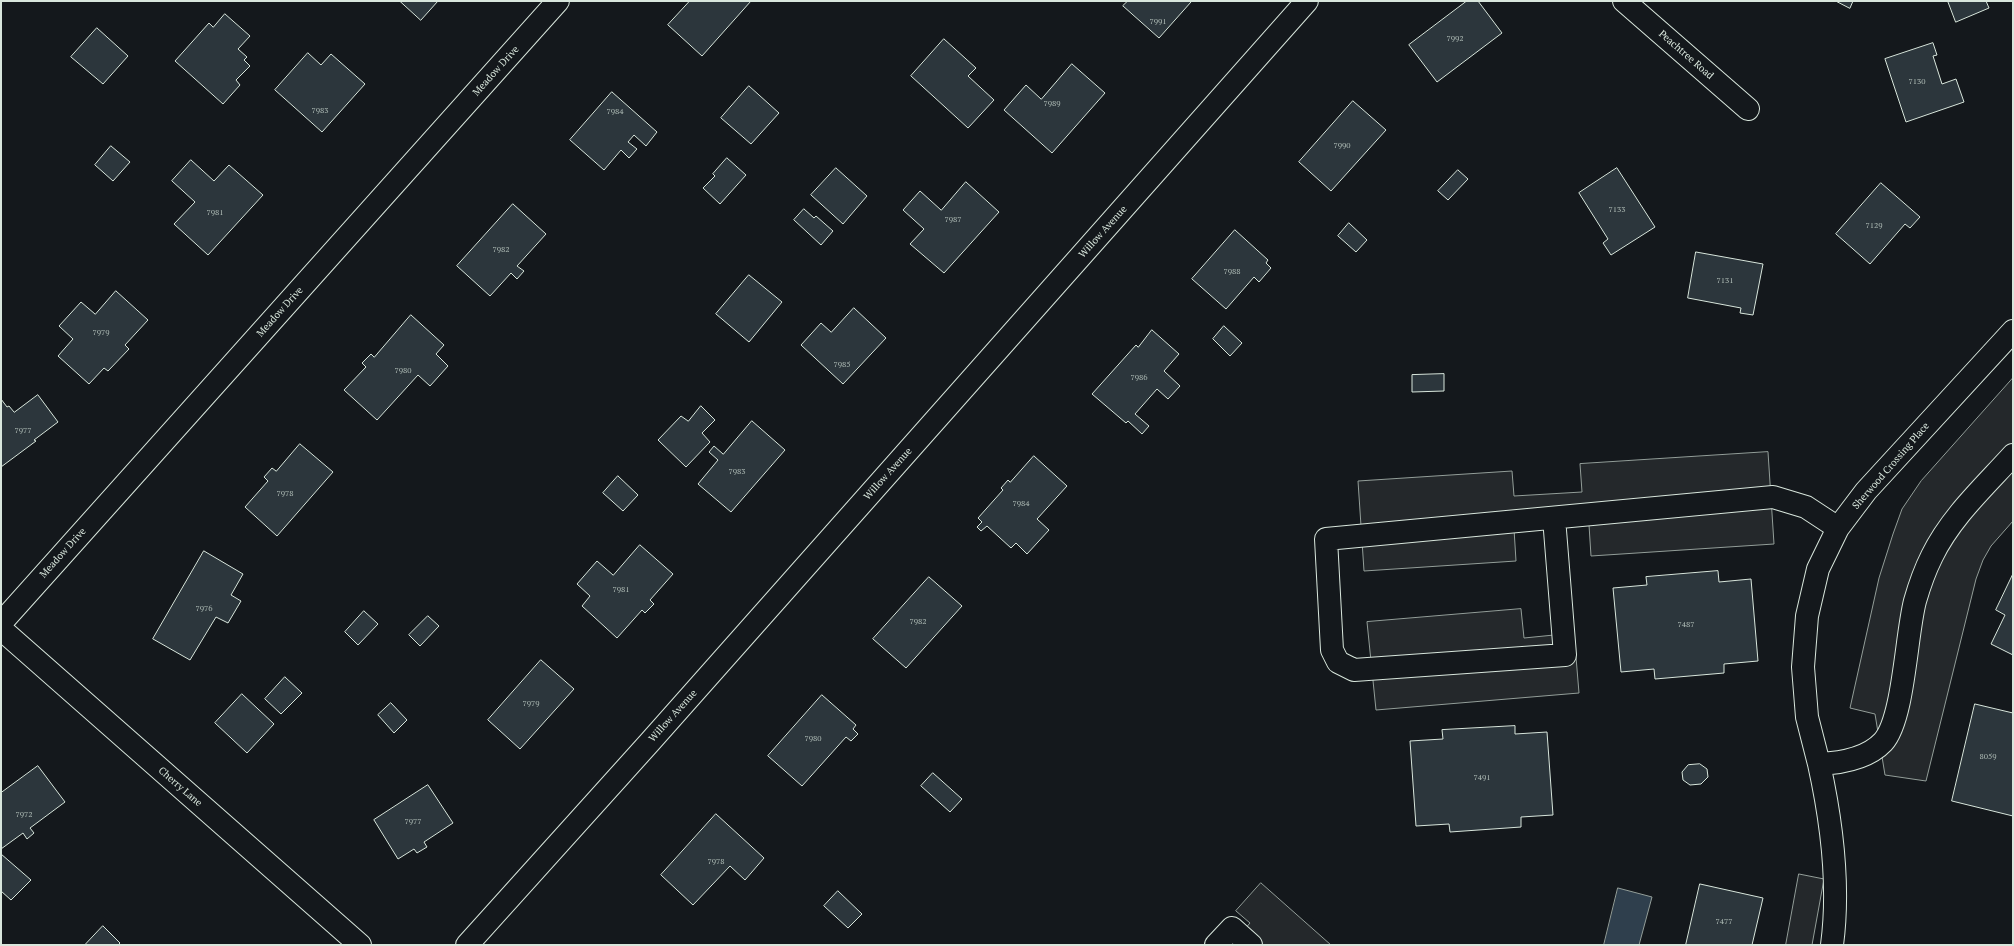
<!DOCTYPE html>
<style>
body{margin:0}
#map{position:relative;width:2014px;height:946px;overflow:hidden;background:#14181c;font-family:"PT Serif",serif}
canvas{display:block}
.frame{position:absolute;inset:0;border:2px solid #d8e6dc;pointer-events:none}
</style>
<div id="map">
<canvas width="2014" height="946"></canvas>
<div class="frame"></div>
</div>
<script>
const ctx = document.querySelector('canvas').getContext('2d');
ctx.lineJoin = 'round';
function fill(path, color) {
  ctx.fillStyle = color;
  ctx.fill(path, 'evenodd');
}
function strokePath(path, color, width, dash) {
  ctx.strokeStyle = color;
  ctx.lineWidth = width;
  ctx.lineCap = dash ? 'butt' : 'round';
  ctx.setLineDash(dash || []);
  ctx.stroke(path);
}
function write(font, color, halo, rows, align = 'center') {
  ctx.font = font + ' "PT Serif",serif';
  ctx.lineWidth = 3;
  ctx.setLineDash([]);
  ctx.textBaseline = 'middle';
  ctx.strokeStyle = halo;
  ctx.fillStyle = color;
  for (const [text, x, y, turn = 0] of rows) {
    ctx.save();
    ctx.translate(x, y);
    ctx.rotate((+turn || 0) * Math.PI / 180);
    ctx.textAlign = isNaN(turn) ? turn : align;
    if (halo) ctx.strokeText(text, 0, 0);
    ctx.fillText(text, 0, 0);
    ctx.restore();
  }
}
const parking = new Path2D(`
 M2013 378V521L1991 546 1983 560 1976 579 1926 781 1885 775 1875 714 1850 708 1879 578 1893 534 1902 509 1921 481Z
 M1768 452 1774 544 1591 556 1589 525 1514 529 1516 561 1364 571 1358 481 1512 471 1514 496 1582 492 1580 464Z
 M1521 609 1524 638 1574 633 1579 693 1376 710 1367 622Z
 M1799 874 1824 879 1812 945H1786Z
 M1261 883 1331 945H1231L1250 923 1236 911Z`);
const water = new Path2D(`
 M1618 888 1652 897 1639 945H1604Z`);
const building = new Path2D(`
 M400 1H438L421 20Z
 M690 1H751L702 56 668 25Z
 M1128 1H1190L1191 2 1159 38 1123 6Z
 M1467 1H1478L1502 33 1437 82 1409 45Z
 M1836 1H1853L1850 8Z
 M1948 1H1986L1989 8 1956 22Z
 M225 14 250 36 238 49 247 57 244 60 250 66 236 80 240 85 223 104 175 61 209 23 213 27Z
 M97 28 128 56 103 84 71 57Z
 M944 39 976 68 968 76 994 100 968 128 911 76Z
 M1933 43 1937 55 1933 56 1942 84 1956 79 1964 102 1906 122 1885 59Z
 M308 53 321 65 331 54 365 84 322 132 275 90Z
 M1072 64 1105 93 1052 153 1004 110 1026 85 1041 99Z
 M749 86 779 113 751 144 721 118Z
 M612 92 657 132 646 146 634 135 628 142 637 149 629 158 621 150 604 170 570 140Z
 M1353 101 1386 130 1331 191 1299 162Z
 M111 146 130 162 113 181 95 165Z
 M727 158 746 175 720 204 703 188 715 176 713 174Z
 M191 160 214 181 229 165 263 195 208 255 174 224 195 202 172 181Z
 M836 168 867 196 843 224 811 195Z
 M1617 168 1655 227 1611 255 1603 243 1608 239 1579 193Z
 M1458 170 1468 179 1448 200 1438 191Z
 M966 182 999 212 944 273 910 244 924 229 903 210 920 191 941 210Z
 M1881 183 1920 217 1910 228 1905 224 1870 264 1836 234Z
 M513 204 546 234 517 266 524 271 517 279 511 273 490 296 457 266Z
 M804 209 814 218 816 216 833 231 821 245 794 220Z
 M1349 223 1367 240 1356 252 1338 236Z
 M1235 230 1268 260 1266 263 1271 268 1259 282 1254 277 1226 309 1192 279Z
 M1696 252 1763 264 1753 315 1740 313 1741 308 1688 298Z
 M749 275 782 302 749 342 716 314Z
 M116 291 148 320 125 345 129 349 108 371 104 368 89 384 58 356 73 339 59 326 81 302 95 314Z
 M854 308 886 338 843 384 801 345 821 323 831 332Z
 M411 315 444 345 436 354 448 366 430 386 418 375 377 420 344 390 366 367 362 363 371 354 374 357Z
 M1224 326 1242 343 1230 356 1213 339Z
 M1152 330 1179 354 1164 371 1180 386 1168 399 1157 389 1135 414 1149 426 1142 434 1128 421 1126 423 1092 394 1136 345 1138 347Z
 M1444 374V391L1412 392V375Z
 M38 395 58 422 34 440 36 441 1 467V399L7 407 9 406 14 412Z
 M701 406 715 420 702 433 710 442 686 467 658 440 681 416 688 421Z
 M752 421 785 450 731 512 698 484 718 460 709 452 714 446 723 454Z
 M300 444 333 472 277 536 245 507 268 481 264 477 272 468 276 471Z
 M1034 456 1067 486 1037 519 1049 530 1027 554 1016 543 1011 548 987 526 981 531 977 527 982 522 978 518 1003 490 1001 488 1008 480 1010 482Z
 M618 476 638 495 623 511 603 493Z
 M640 545 673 574 650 600 654 604 645 613 642 610 617 638 582 606 590 596 577 584 597 561 613 575Z
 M204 551 243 574 231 595 241 601 228 623 216 617 190 660 153 639Z
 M1718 571 1719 582 1751 579 1758 661 1724 664V673L1655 679 1654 669 1621 672 1613 588 1647 585 1646 577Z
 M2013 574V655L1991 644 2005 615 1996 610Z
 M929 577 962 606 906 668 873 639Z
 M364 611 378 624 358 645 345 632Z
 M428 616 439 626 420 646 409 635Z
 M541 660 574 689 520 749 488 720Z
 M285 677 302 693 281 714 265 699Z
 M242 694 274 724 247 753 215 723Z
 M822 695 856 725 853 729 858 734 851 741 846 737 802 786 768 756Z
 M391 703 407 720 394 733 378 715Z
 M1975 704 2013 713V816L1952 801Z
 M1515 726V734L1547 732 1553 815 1521 817V827L1450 832 1449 824 1416 826 1410 741 1443 739 1442 730Z
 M1700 764 1707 769 1708 777 1701 784 1690 785 1683 780 1682 772 1688 765Z
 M38 766 65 802 30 828 34 833 27 839 23 833 1 849V793Z
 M933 773 962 799 950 812 921 786Z
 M428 785 453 823 424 842 427 847 417 853 414 849 398 859 374 820Z
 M716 814 764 858 745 880 730 866 693 905 661 875Z
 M1 854 31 880 11 900 1 891Z
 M1700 884 1763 898 1752 945H1686Z
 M838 891 862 914 848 928 824 906Z
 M103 926 120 943 118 945H85Z`);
const minor = new Path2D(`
 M1624 1 1748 109
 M2013 331 1866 491 1838 528 1818 569 1807 616 1803 667 1807 717 1819 764C1841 763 1867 759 1883 742 1904 719 1906 635 1915 601 1919 587 1925 570 1932 556 1951 517 1984 487 2013 455
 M1554 518 1565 655 1354 670 1338 662 1332 650 1326 539 1773 497 1806 507 1838 528
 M1 623 558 1
 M1 629 360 945
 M1819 764C1832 823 1840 885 1832 945
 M467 945 649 743 1307 1
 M1216 945 1232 928 1251 945`);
const numberNames = [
 ["7991",1158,22],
 ["7992",1455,39],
 ["7130",1917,82],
 ["7989",1052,104],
 ["7983",320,111],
 ["7984",615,112],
 ["7990",1342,146],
 ["7133",1617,210],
 ["7981",215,213],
 ["7987",953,220],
 ["7129",1874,226],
 ["7982",501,250],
 ["7988",1232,272],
 ["7131",1725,281],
 ["7979",101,333],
 ["7985",842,365],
 ["7980",403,371],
 ["7986",1139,378],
 ["7977",23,431],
 ["7983",737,472],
 ["7978",285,494],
 ["7984",1021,504],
 ["7981",621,590],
 ["7976",204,609],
 ["7982",918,622],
 ["7487",1686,625],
 ["7979",531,704],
 ["7980",813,739],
 ["8059",1988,757],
 ["7491",1482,778],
 ["7972",24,815],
 ["7977",413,822],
 ["7978",716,862],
 ["7477",1724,922]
];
const streetNames = [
 ["Peachtree Road",1686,55,41],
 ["Meadow Drive",496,71,-48],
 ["Willow Avenue",1103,232,-48],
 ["Meadow Drive",280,312,-48],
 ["Sherwood Crossing Place",1891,466,-49],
 ["Willow Avenue",888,474,-48],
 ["Meadow Drive",63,553,-48],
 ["Willow Avenue",673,716,-48],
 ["Cherry Lane",180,787,41]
];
fill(parking, '#24282b');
strokePath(parking, '#939e99', 1);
fill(water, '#2f3f4d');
strokePath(water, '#939e99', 1);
fill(building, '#2c363c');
strokePath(building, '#d8e6dc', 1);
strokePath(minor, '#d8e6dc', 24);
strokePath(minor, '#14181c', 22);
write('8px', '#adbab4', null, numberNames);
write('10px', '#d8e6dc', '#14181c', streetNames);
</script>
